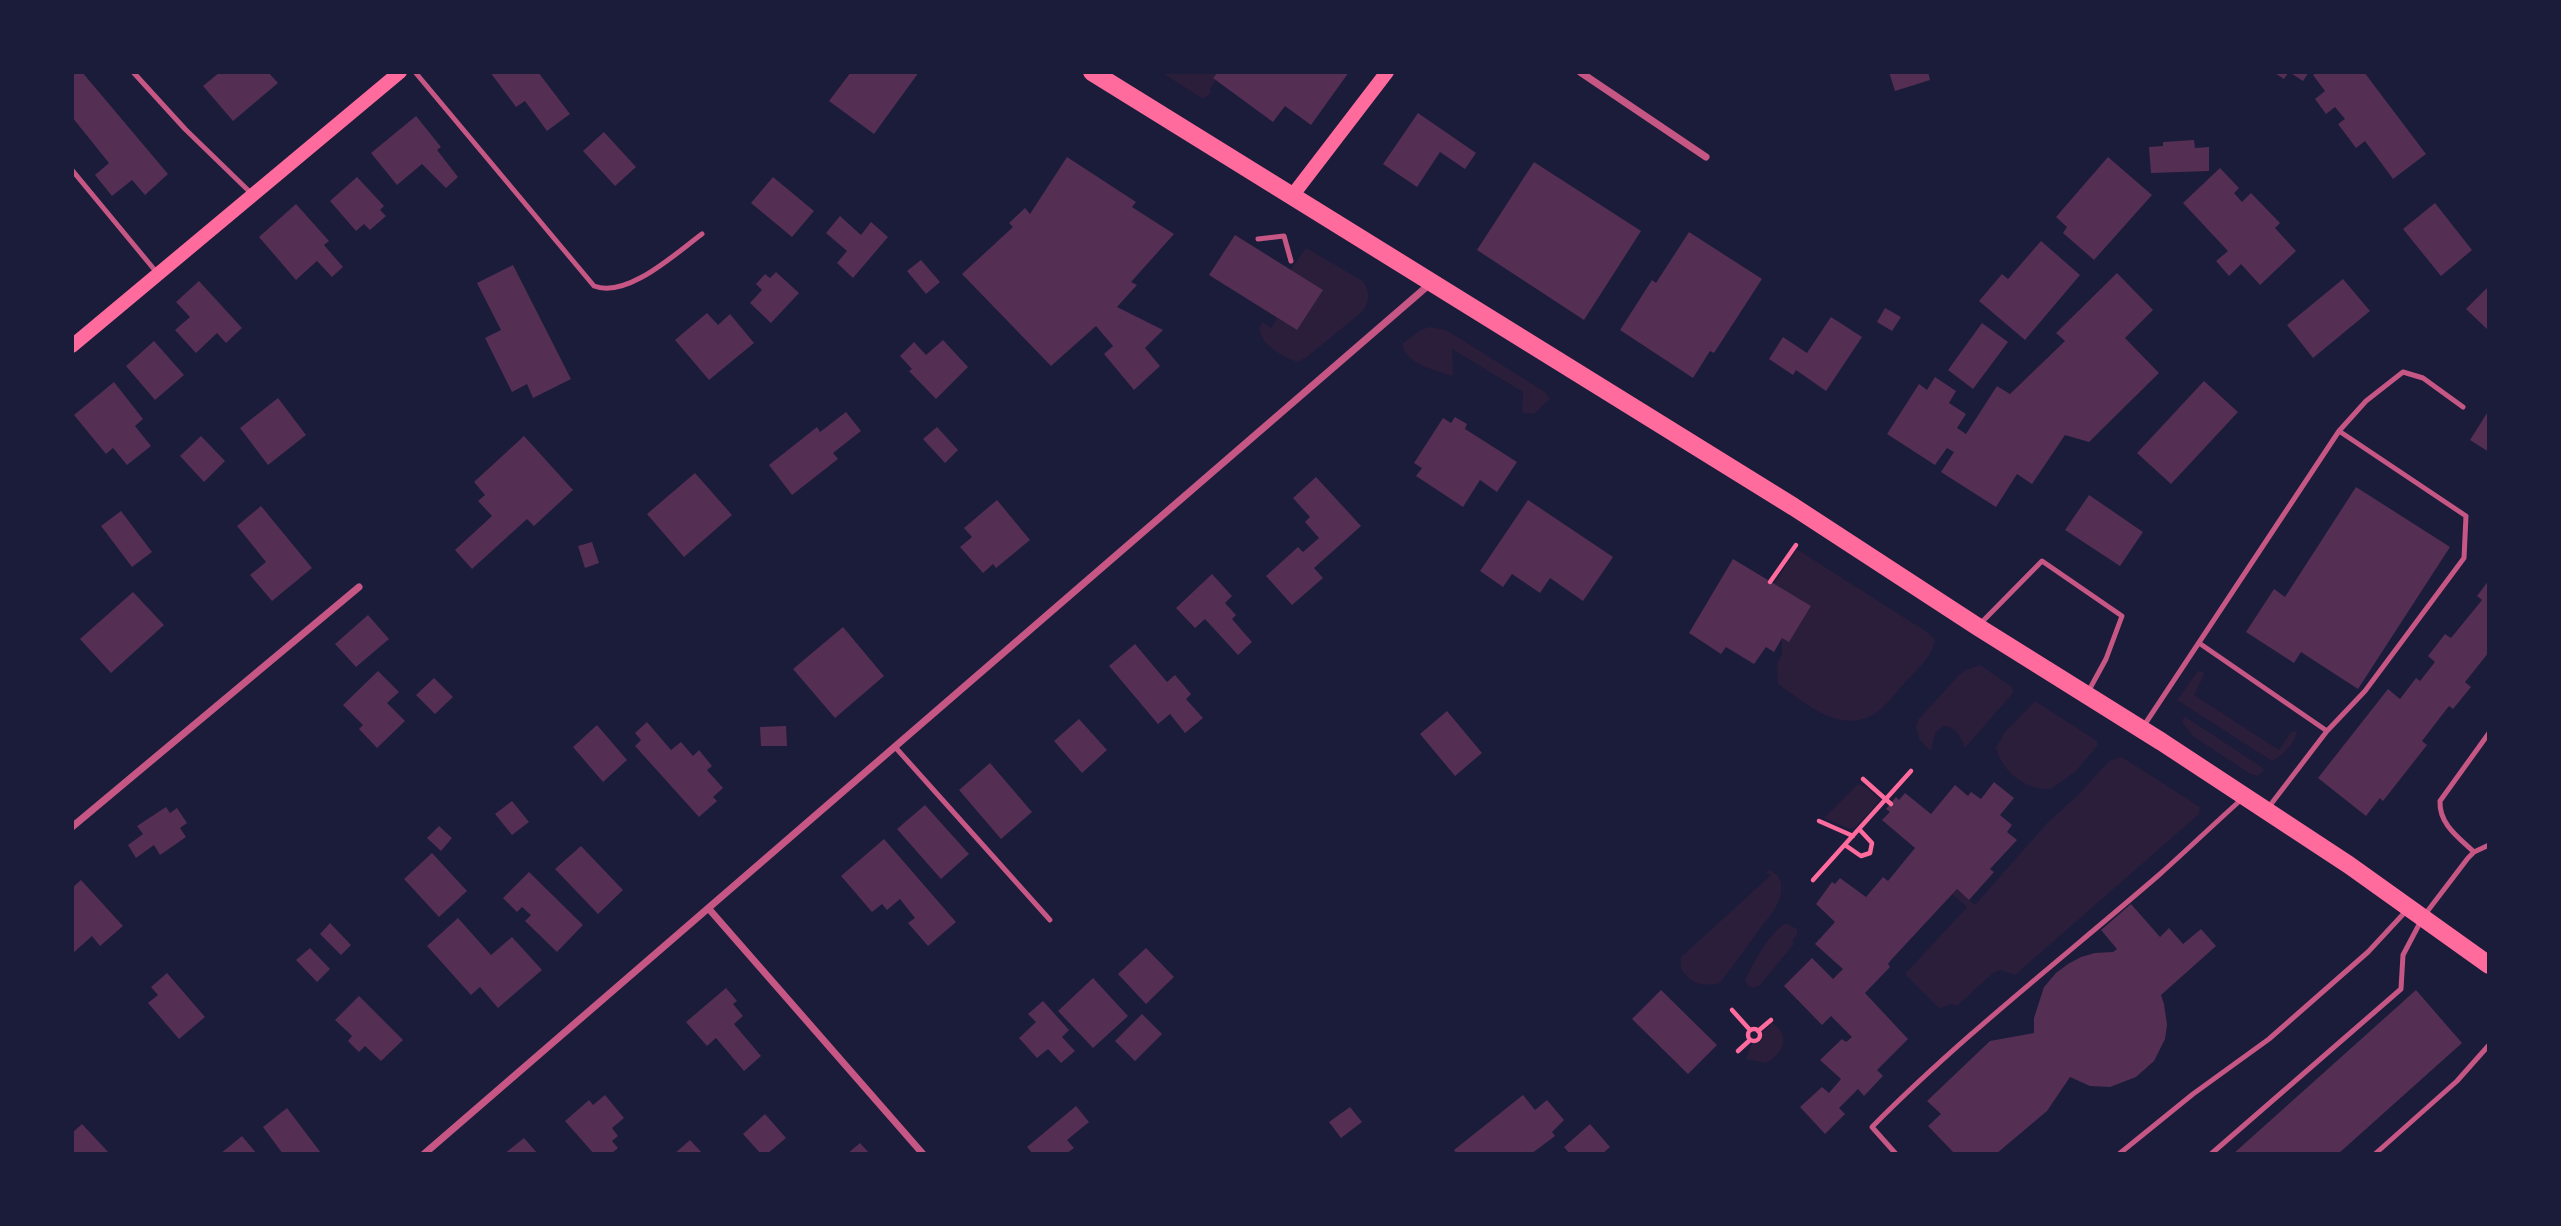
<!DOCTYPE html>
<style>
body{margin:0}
#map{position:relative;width:2561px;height:1226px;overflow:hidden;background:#1b1b3a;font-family:"Work Sans",sans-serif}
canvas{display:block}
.frame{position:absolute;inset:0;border:74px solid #1b1b3a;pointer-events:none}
</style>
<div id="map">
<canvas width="2561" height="1226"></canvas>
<div class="frame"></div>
</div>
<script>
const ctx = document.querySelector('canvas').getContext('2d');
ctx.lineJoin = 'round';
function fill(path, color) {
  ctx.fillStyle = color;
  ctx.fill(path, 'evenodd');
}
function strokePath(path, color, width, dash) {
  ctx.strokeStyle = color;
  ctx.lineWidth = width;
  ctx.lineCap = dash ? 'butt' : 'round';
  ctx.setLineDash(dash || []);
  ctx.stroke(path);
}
const green = new Path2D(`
 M1161 72H1218L1213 78 1216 80 1210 89 1211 93 1203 99Z
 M1306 248 1363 281C1370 292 1370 300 1363 311L1307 357 1297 362C1282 356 1252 341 1262 322L1271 328 1277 318 1297 330 1322 290 1290 270Z
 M1429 327 1446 330 1456 336 1545 392 1550 399 1534 414 1524 413 1522 410 1523 392 1452 349 1453 376C1433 369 1408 366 1402 344L1421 330Z
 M1798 550 1927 632 1935 640C1932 657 1918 669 1907 680 1899 690 1890 701 1881 709 1845 739 1808 705 1778 684L1777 664 1782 654V638L1789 641 1811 606 1774 584 1795 552Z
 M1980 665 2012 687 2013 693 1965 748C1961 737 1956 727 1944 726L1935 733 1931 751 1919 739 1916 726 1918 720 1958 676 1966 670Z
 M2198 671 2203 672 2204 675 2194 695 2279 750 2291 732 2297 731C2296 742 2283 756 2272 761L2177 700Z
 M2035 701 2097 741 2098 745 2075 772 2051 789C2027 791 2002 772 1996 748L2004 733Z
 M2184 716 2263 768 2264 771 2257 776 2249 773 2194 737 2182 722Z
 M2122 757 2200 807 2199 814 2015 975 2000 970 1993 973 1957 1006 1950 1004 1940 1009 1905 974 1967 907 1952 894 1957 889 1975 905 2047 823 2078 795 2109 761Z
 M1858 784 1867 788 1880 800 1856 827 1850 829 1824 818Z
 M1769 870C1787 877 1783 896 1774 910L1720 983C1704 987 1690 984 1681 969V957L1771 875 1766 872Z
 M1786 923 1797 929V935L1792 941 1794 944 1759 986 1753 988 1747 985 1745 980C1755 961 1767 935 1786 923Z
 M1772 1023C1792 1035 1783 1056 1765 1063L1746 1059 1752 1044 1761 1042 1763 1032Z`);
const building = new Path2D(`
 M72 72H82L168 174 145 195 132 180 112 196 95 175 109 163 72 117Z
 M220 72H268L278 83 233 121 203 86Z
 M490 72H538L570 114 547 131 525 101 516 107Z
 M851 72H919L874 134 829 101Z
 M1218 72H1349L1311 125 1285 106 1273 122 1213 78Z
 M1889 72H1928L1930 80 1895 91Z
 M2273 72H2309L2303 81 2289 72 2284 79Z
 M2317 72H2364L2426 154 2393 179 2365 141 2356 148 2338 124 2345 119 2335 107 2326 114 2315 99 2325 91 2313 75Z
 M1418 113 1476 153 1465 169 1440 152 1417 187 1383 164Z
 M416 116 441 147 437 150 458 177 446 188 422 164 397 185 371 153Z
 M604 132 636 167 615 186 583 151Z
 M2194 140 2195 148 2209 147V171L2151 173 2149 147 2163 146V142Z
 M1067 157 1136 202 1132 207 1174 234 1131 282 1137 285 1117 307 1163 330 1145 348 1160 366 1134 390 1104 354 1113 346 1096 326 1051 366 962 274 1013 227 1009 223 1025 208 1030 214Z
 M2108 157 2152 195 2094 260 2063 233 2067 227 2056 217Z
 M1534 162 1641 231 1584 320 1477 250Z
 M2220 168 2239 188 2234 193 2242 202 2251 193 2280 223 2275 228 2296 251 2260 285 2241 264 2229 276 2216 261 2228 251 2183 203Z
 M357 177 384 206 380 210 386 216 370 230 364 224 356 231 330 201Z
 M773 177 814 211 792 237 751 203Z
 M2435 203 2472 250 2441 276 2403 229Z
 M296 204 329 241 324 245 343 267 332 277 317 261 296 280 259 237Z
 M840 216 861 235 871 222 888 237 853 278 837 263 847 251 826 233Z
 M1689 232 1762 279 1714 353 1710 351 1693 378 1620 330 1652 280 1656 283Z
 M1235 235 1323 290 1297 330 1209 275Z
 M2041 241 2080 275 2025 340 1979 301 2002 274 2008 279Z
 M921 260 940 282 926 294 907 271Z
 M513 265 571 379 533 398 527 384 512 392 485 338 501 330 477 283Z
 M776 272 799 293 771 323 750 303 762 290 756 284 765 274 770 278Z
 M2117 273 2153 310 2125 338 2159 373 2089 442 2065 435 2032 484 2017 474 1996 507 1941 472 1954 452 1947 448 1935 465 1887 434 1919 384 1927 390 1935 377 1956 391 1949 403 1966 414 1957 428 1966 434 1997 386 2010 394 2065 341 2056 333Z
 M2343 279 2370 311 2313 358 2287 325Z
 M199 281 242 328 226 343 217 333 196 353 175 330 190 317 176 302Z
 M2489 286V331L2466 309Z
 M1885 308 1901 317 1892 331 1877 322Z
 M707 313 718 325 730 314 754 343 709 380 675 340Z
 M1831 317 1862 337 1826 391 1796 370 1793 375 1769 359 1783 337 1807 353Z
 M1982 323 2008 342 1973 389 1948 370Z
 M943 340 968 367 936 399 909 371 912 369 900 356 914 342 926 355Z
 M154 341 184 375 155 400 126 366Z
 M2204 381 2238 412 2171 484 2137 453Z
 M114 382 143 419 135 426 151 446 127 465 113 448 106 454 74 415Z
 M278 398 306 435 268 465 240 428Z
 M2489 410V452L2470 440Z
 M846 412 861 431 833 453 838 459 792 495 769 465 817 427 820 432Z
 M1455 417 1467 424 1465 429 1517 462 1497 492 1480 480 1463 507 1416 476 1422 468 1414 463 1443 418 1451 423Z
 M937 427 958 450 945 463 923 439Z
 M201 436 225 461 204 482 180 456Z
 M524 436 573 490 534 526 527 519 472 569 455 550 492 516 478 501 485 495 474 482Z
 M695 473 732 515 684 557 647 514Z
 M1316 477 1361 526 1314 568 1323 578 1292 605 1266 576 1298 547 1303 552 1319 538 1305 522 1310 517 1293 498Z
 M2356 487 2450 547 2358 689 2301 652 2294 663 2246 632 2274 589 2285 597Z
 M2089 495 2143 532 2120 566 2065 530Z
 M997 500 1030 540 996 568 993 564 983 573 960 547 972 537 964 528Z
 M1528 500 1613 557 1583 601 1550 578 1540 593 1512 574 1503 587 1480 571Z
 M261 506 312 568 272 601 250 575 266 562 237 526Z
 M121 511 152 552 132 567 101 526Z
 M592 542 599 563 585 568 578 546Z
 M1733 559 1811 606 1789 642 1782 638 1774 652 1766 647 1754 664 1726 647 1721 654 1689 633Z
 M1212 574 1232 596 1225 603 1236 615 1232 619 1252 642 1238 655 1205 619 1195 628 1176 608Z
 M2489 580V652L2465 682 2471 687 2453 709 2449 706 2422 741 2427 745 2383 801 2380 798 2366 816 2318 778 2388 689 2400 699 2416 678 2420 681 2435 662 2428 656 2445 634 2451 638 2482 600 2477 596Z
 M133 592 164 625 111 673 80 639Z
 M368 615 389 639 356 667 335 644Z
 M843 627 884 676 835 718 793 669Z
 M1135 644 1167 682 1175 675 1191 694 1186 699 1203 718 1185 733 1170 714 1158 724 1109 666Z
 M378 671 399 692 387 703 405 721 377 748 359 729 363 725 343 705Z
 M434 678 453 697 435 714 416 695Z
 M1447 711 1482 753 1455 776 1420 734Z
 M1079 719 1107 750 1082 773 1054 741Z
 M647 722 671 750 681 742 693 756 699 750 712 766 707 770 723 788 713 797 717 801 699 817 635 746 641 740 635 733Z
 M597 725 627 760 603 782 573 747Z
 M786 726 787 746H761L760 727Z
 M990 763 1032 812 1001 839 959 790Z
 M1994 782 2014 798 2000 815 2012 825 2007 832 2017 840 1990 869 1994 872 1969 900 1957 889 1891 960 1888 964 1890 967 1865 993 1908 1039 1877 1070 1883 1076 1864 1096 1858 1089 1839 1108 1845 1114 1825 1134 1800 1107 1822 1087 1829 1093 1841 1079 1820 1060 1842 1039 1846 1042 1852 1037 1831 1016 1822 1025 1784 986 1812 958 1833 979 1843 969 1815 944 1835 922 1816 904 1832 882 1835 884 1840 878 1866 897 1883 877 1888 881 1915 848 1882 820 1890 812 1886 809 1896 797 1899 800 1905 793 1931 814 1955 785 1968 796 1971 792 1981 799Z
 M512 801 529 822 512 835 495 814Z
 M925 805 969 854 941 879 897 829Z
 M166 807 170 813 177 808 187 823 180 828 186 837 160 855 154 845 136 858 128 845 143 834 137 826Z
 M439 826 452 838 441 851 427 838Z
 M884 839 956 922 928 946 908 923 915 918 900 899 887 910 882 904 872 912 841 876Z
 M581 846 623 890 598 914 555 869Z
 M432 853 467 891 439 917 404 879Z
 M529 872 583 925 557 952 525 921 531 915 522 907 517 912 503 898Z
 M81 880 123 926 100 946 92 936 72 954V888Z
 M2131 904 2160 937 2169 928 2183 944 2201 929 2216 946 2161 995 2164 1004 2167 1025 2165 1039 2154 1061 2136 1077 2110 1087 2090 1086 2070 1077 2047 1111 1996 1154H1955L1928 1126 1941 1114 1927 1101 1990 1041 2034 1033V1018L2044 987 2056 973 2068 964 2081 957 2095 953 2113 952 2117 949 2101 930Z
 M458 918 491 955 512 937 542 970 498 1008 480 987 471 995 427 946Z
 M330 923 351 945 341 955 320 934Z
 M310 948 330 969 317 982 296 960Z
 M1146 948 1174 977 1146 1004 1118 974Z
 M167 973 205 1017 179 1039 148 1003 158 995 151 987Z
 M1093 978 1128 1016 1093 1048 1058 1011Z
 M726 988 737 1001 733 1004 743 1016 734 1024 761 1056 744 1071 716 1038 707 1046 686 1022Z
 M1661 990 1717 1045 1688 1074 1632 1019Z
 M2416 990 2462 1043 2338 1154H2233Z
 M359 996 403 1040 381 1061 365 1046 359 1052 348 1041 352 1036 335 1020Z
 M1043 1001 1069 1030 1062 1037 1075 1051 1061 1063 1048 1049 1037 1058 1019 1038 1036 1022 1028 1014Z
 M1142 1014 1162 1034 1135 1061 1115 1041Z
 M605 1095 624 1118 612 1128 618 1136 612 1141 618 1148 611 1154H594L565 1121 589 1100 593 1105Z
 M1523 1095 1535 1110 1547 1100 1564 1120 1552 1132 1555 1136 1531 1154H1457L1454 1150Z
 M1076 1106 1089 1122 1067 1140 1074 1148 1066 1154H1033L1027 1147Z
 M1350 1107 1362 1122 1341 1138 1329 1122Z
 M287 1108 321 1153 319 1154H283L263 1127Z
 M765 1114 786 1138 767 1154H761L743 1134Z
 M82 1124 110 1154H72V1133Z
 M1590 1124 1610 1147 1602 1154H1570L1564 1147Z
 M242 1136 257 1154H220Z
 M524 1138 538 1154H504Z
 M690 1140 703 1154H674Z
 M860 1143 870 1154H847Z`);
const path = new Path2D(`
 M1770 582 1796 545
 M1863 779 1891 804
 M1819 821 1853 836
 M1845 845 1861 856 1870 853 1872 843 1859 829
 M1813 880 1911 771
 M1732 1010 1750 1030
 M1748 1035a6 6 0 1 1 12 0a6 6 0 1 1-12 0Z
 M1758 1031 1771 1020
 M1738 1051 1750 1040`);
const service = new Path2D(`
 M133 72 185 129 253 195
 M415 72 594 286C627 299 676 253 702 234
 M72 170 158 274
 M1258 239 1284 236 1291 261
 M2339 431 2366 401 2403 372 2423 378 2463 407
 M1979 625 2042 561 2122 616 2106 659 2088 692
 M2199 643 2327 731
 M2143 727 2339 431 2466 516 2464 558 2365 691 2327 731 2268 808
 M896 748 1050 920
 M2474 852C2458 837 2439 824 2440 801L2489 733
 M1896 1154 1872 1127C1962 1036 2063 958 2160 874 2188 849 2215 823 2243 798
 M2119 1154 2193 1094 2269 1039 2368 952 2407 910
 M2211 1154 2401 989 2403 955 2423 917 2468 858 2474 852 2489 845
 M2375 1154 2457 1081 2489 1045`);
const minor = new Path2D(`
 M1580 72 1706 157
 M72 827 359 587
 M709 909 923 1154
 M424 1154 1431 283`);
const secondary = new Path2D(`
 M1292 196 1387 72
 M72 346 400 72`);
const primary = new Path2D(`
 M1092 72 1794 507 1978 627 2162 742 2349 865 2489 965`);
fill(green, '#2a1e3b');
fill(building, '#542f53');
strokePath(path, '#ff6b9d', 4.5);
strokePath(service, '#c65784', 5);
strokePath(minor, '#c65784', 7);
strokePath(secondary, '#ff6b9d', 14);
strokePath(primary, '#ff6b9d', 18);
</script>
